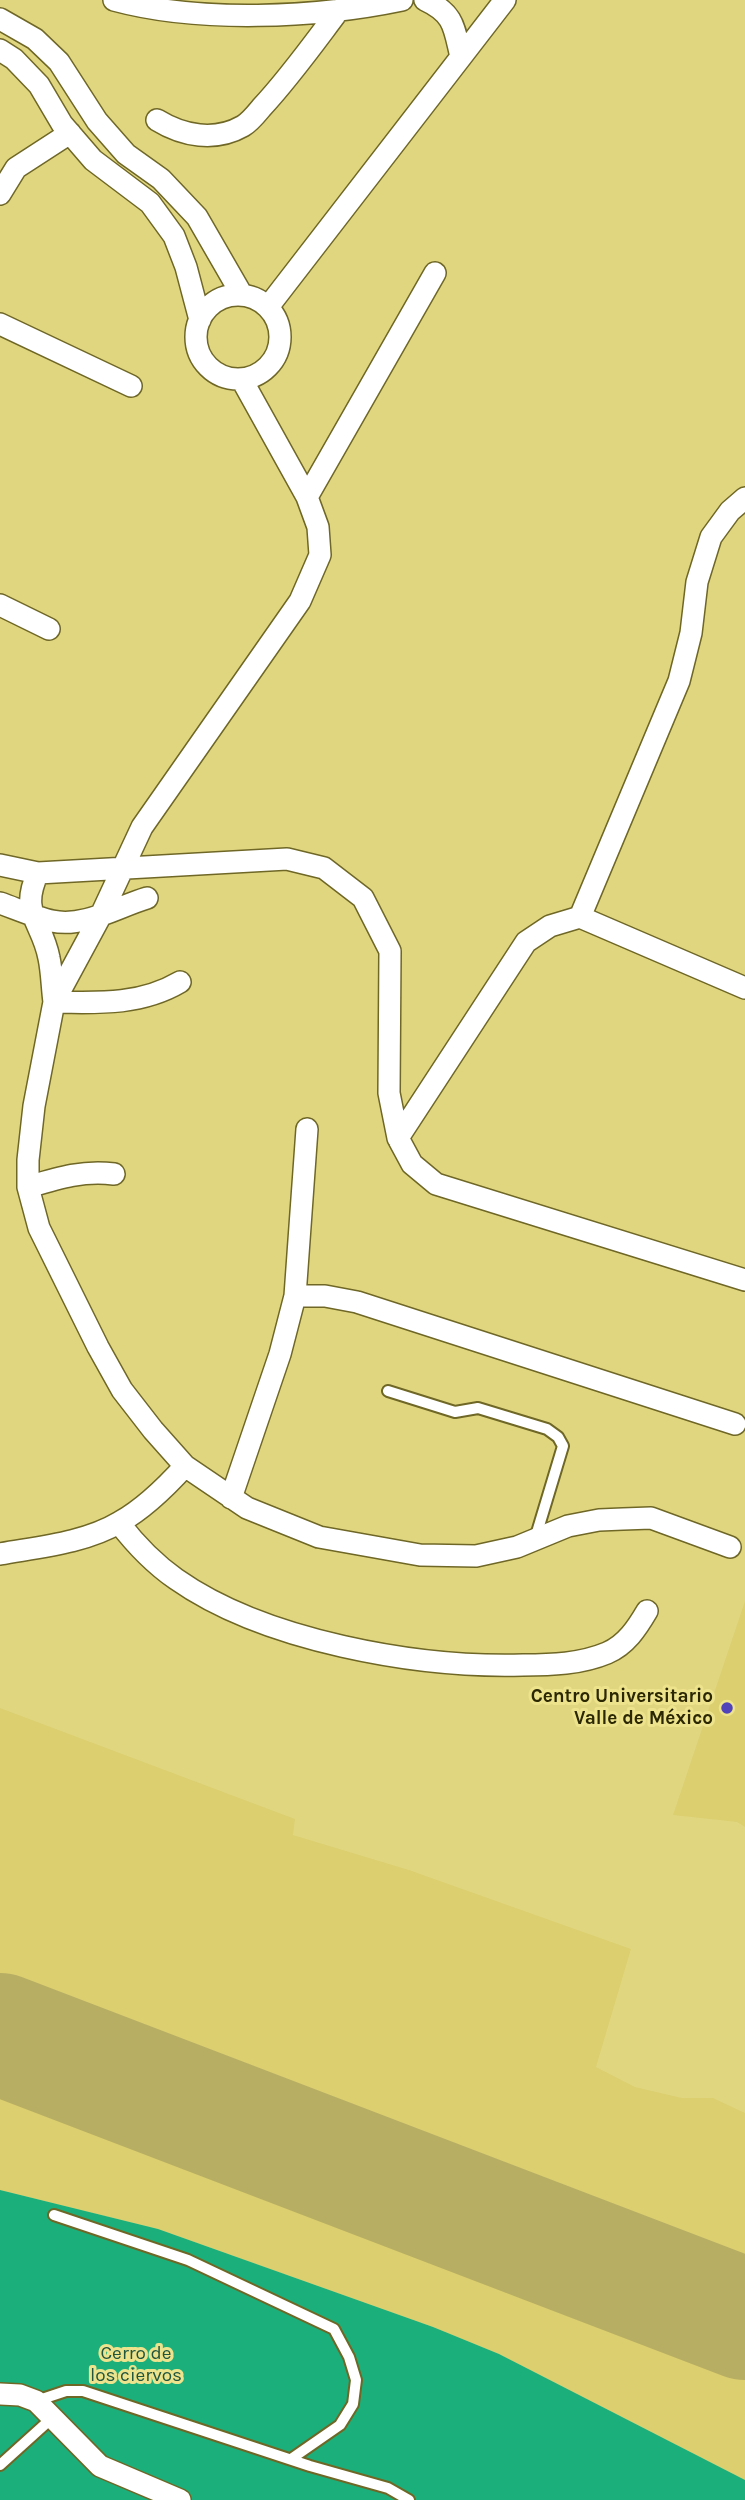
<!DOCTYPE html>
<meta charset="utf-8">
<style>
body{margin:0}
canvas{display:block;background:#e1d680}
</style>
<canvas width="745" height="2500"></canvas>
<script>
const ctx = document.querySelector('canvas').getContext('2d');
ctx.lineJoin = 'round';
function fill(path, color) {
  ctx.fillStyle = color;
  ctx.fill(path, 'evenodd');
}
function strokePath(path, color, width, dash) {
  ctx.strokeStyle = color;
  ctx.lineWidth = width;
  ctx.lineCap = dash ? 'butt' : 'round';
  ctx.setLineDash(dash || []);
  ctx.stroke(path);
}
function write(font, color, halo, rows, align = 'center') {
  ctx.font = font + ' Karla,sans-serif';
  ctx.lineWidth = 6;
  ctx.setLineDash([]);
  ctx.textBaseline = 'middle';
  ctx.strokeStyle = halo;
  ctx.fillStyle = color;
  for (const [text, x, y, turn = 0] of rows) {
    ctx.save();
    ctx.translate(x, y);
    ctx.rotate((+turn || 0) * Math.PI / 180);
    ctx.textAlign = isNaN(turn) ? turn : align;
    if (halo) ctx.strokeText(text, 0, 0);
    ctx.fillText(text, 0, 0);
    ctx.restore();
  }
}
const built = new Path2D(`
 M745 1601V1827L737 1822 673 1815Z
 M0 1708 295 1819 293 1835 409 1870 631 1949 596 2067 635 2087 682 2098H713L745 2113V2480L499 2354 433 2327 158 2229 0 2190Z`);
const forest = new Path2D(`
 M0 2190 158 2229 433 2327 499 2354 745 2480V2500H0Z`);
const runway = new Path2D(`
 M0 2034 745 2319`);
const service = new Path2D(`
 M388 1391 455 1412 478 1408 547 1429 558 1437 563 1446 535 1539
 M54 2215 188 2260 334 2329 349 2357 356 2380 353 2404 340 2425 291 2459
 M36 2401 66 2391H83L310 2466 388 2488 409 2500
 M0 2465 52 2418`);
const minor = new Path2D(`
 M114 0C199 23 316 18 402 0
 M425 0C455 14 454 28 461 57
 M0 19 35 39 59 62 97 121 126 154 161 179 197 217 242 295
 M0 50 14 59 39 85 62 124 93 160 150 203 174 236 186 267 200 320
 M157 120C183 136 215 142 243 126 250 122 257 113 262 107 290 77 314 43 339 10
 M0 194 16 168 70 133
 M196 337a42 42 0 1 1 84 0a42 42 0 1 1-84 0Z
 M268 307 505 0
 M0 324 131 386
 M242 380 307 497 318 527 320 555 300 601 142 827 101 915 54 1002 34 1106 28 1160V1187L39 1228 98 1347 122 1390 153 1430 185 1466 247 1508 319 1537 420 1555 476 1556 517 1547 568 1526 599 1520 623 1519 651 1518 730 1547
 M307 497 435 273
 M0 605 49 629
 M0 865 38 873 287 859 324 868 363 898 390 951 389 1093 398 1138 412 1164 436 1184 745 1280
 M38 873C19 913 42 921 49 958 52 972 52 987 54 1002
 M0 903C17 909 35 917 52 921 84 928 117 907 147 898
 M580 917 745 988
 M54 1002C99 1003 141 1005 180 982
 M398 1138 526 942 550 926 580 917 679 681 691 633 697 582 711 537 730 511 745 498
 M28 1187C58 1178 83 1170 114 1174
 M295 1296H325L357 1302 735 1424
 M231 1498 280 1354 295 1296 307 1129
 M119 1523C136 1545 153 1563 176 1579 264 1641 417 1668 523 1665 551 1665 581 1664 607 1653 626 1645 637 1628 647 1611
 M0 1554C39 1547 85 1543 120 1522 145 1508 166 1487 185 1466
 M0 2394 20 2395 36 2401 100 2466 180 2500`);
const markers = [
 [727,1708,7,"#5042b9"]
];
const poiNames = [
 ["Centro Universitario",713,1697],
 ["Valle de México",713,1719]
];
const parkNames = [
 ["Cerro de",136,2354],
 ["los ciervos",136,2376]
];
fill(built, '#dbcf70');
fill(forest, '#1bb07b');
strokePath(runway, '#b8ae63', 122);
strokePath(service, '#6f6726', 14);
strokePath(minor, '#6f6726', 24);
strokePath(service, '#fff', 10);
strokePath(minor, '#fff', 21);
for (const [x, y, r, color] of markers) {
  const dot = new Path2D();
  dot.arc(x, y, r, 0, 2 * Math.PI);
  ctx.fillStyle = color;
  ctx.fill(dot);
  strokePath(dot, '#eee38d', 2.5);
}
write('bold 19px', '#2b2702', '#eee38d', poiNames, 'right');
write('19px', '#20553e', '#eee38d', parkNames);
</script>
